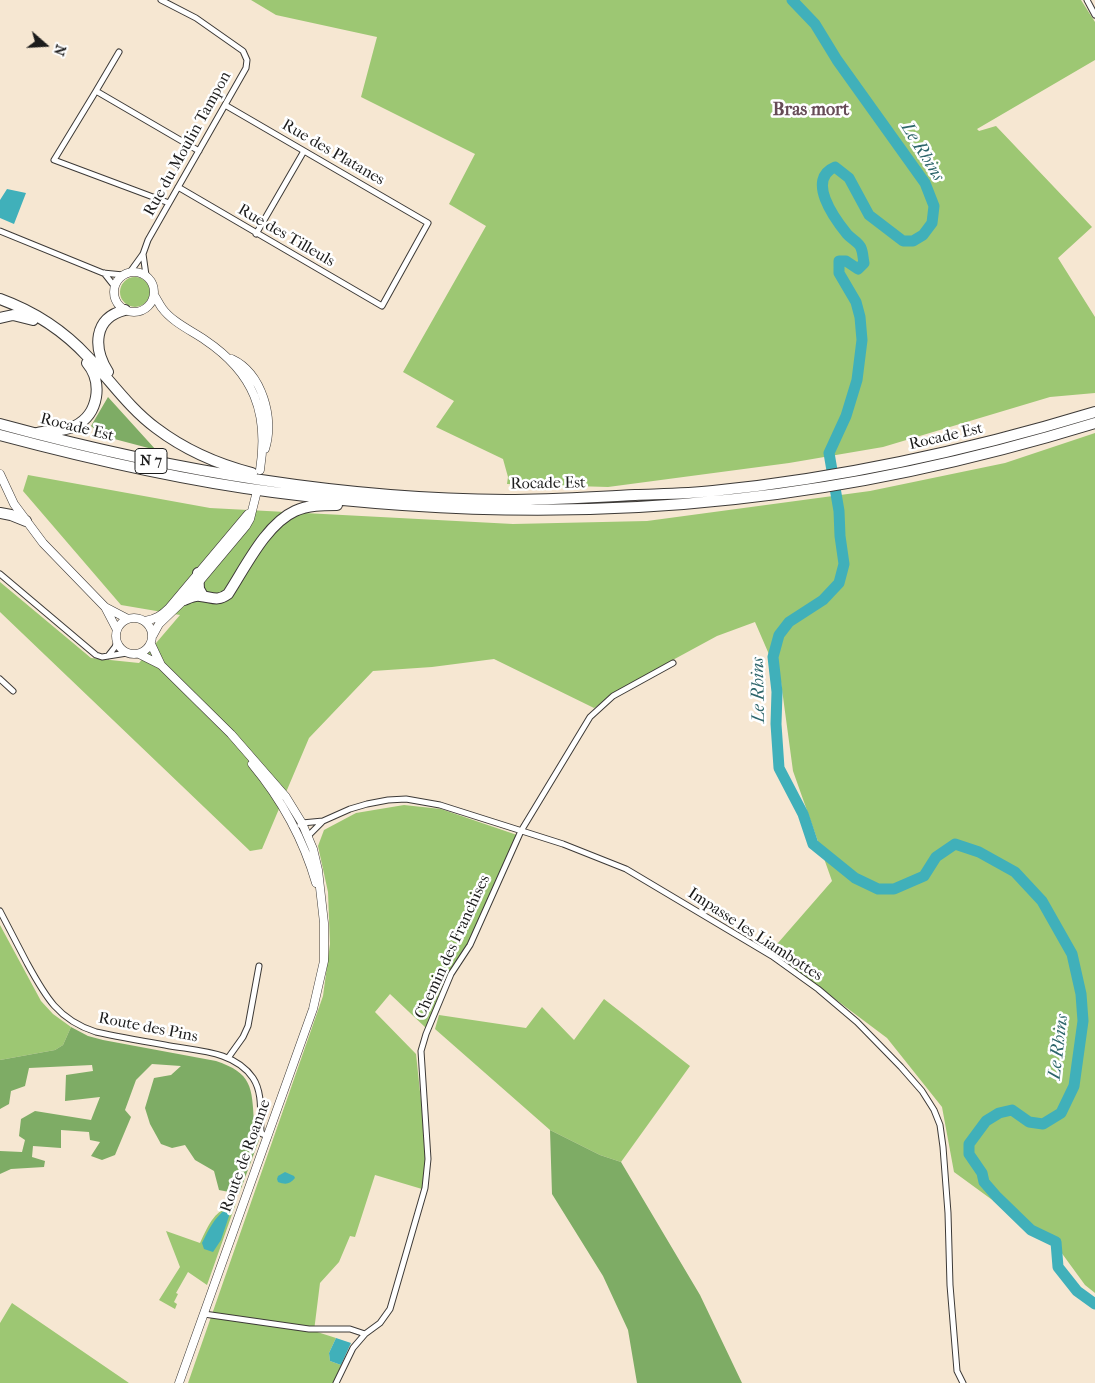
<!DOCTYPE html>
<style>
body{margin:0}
#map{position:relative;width:1095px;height:1383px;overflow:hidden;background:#f6e7d2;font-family:"IM FELL French Canon",serif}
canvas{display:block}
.north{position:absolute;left:20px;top:20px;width:50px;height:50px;-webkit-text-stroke:4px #fff;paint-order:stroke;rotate:109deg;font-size:14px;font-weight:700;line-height:20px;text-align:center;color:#1c1c1c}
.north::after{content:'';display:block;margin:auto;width:18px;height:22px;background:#1c1c1c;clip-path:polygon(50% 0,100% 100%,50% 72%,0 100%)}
</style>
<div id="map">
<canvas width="1095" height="1383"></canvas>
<div class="north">N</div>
</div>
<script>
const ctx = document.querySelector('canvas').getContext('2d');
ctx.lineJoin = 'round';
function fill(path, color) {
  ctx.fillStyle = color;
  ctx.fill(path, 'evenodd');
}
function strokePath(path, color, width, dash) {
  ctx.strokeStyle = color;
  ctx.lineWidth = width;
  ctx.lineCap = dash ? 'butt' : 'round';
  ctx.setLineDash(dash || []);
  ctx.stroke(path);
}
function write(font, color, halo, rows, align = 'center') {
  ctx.font = font + ' "IM FELL French Canon",serif';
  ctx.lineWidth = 5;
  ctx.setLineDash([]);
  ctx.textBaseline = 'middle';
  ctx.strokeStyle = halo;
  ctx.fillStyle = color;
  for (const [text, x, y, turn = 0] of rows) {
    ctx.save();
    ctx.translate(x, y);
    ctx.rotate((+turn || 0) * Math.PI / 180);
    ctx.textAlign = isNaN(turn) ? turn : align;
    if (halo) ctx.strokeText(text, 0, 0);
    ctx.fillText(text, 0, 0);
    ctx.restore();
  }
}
const green = new Path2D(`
 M251 0H1081L1095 22V60L977 129 979 131 996 126 1092 227 1058 258 1095 317V393L1050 397 883 447 789 463 608 487 507 484 508 477 503 459 436 427 454 401 403 372 486 226 449 204 475 154 361 97 377 37 276 15Z
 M120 292a15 15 0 1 1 30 0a15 15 0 1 1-30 0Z
 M1095 433V1293L1085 1285 1058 1248 954 1172 942 1107 887 1038 771 951 832 881 793 771 781 682 755 622 717 636 658 668 594 708 494 659 432 667 373 671 309 738 262 849 250 851 0 612V582L91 658 139 663 180 615 121 605 23 491 28 475 210 508 513 524 647 521 870 491 1005 463Z
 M404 805 441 809 517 835 467 946 445 979 426 1028 390 994 375 1012 416 1054 425 1139 426 1166 422 1189 375 1175 355 1237 350 1236 339 1262 320 1283 314 1331 336 1338 329 1353 330 1361 341 1365 335 1383H188L323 996 330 944 328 892 318 846 324 830 356 813Z
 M0 925 41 1001 53 1014 71 1027 63 1045 55 1050 0 1060Z
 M604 999 690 1066 621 1162 600 1155 550 1130 435 1029 439 1015 526 1028 542 1007 574 1040Z
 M236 1203 207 1285 188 1272 176 1293 178 1294 174 1302 177 1304 175 1309 159 1300 180 1267 166 1231 200 1243C210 1222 214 1211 236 1203Z
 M12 1303 129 1383H0V1323Z`);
const forest = new Path2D(`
 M108 397 156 450 103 436 91 426Z
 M71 1027 88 1036 103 1040 216 1061C252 1073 252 1087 254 1122 254 1129 254 1135 259 1140L239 1194 219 1190 214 1171 195 1160 185 1145 172 1148 161 1144 150 1124 145 1108 154 1078 171 1075 181 1066 152 1064 136 1080 125 1110 131 1117 115 1155 102 1160 91 1156 100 1142 90 1140 89 1132 61 1130V1148L33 1146 32 1157 45 1161 44 1167 11 1169 0 1174V1151L22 1152 25 1140 19 1136 21 1119 35 1111 91 1120 100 1097 65 1101 66 1075 93 1071 92 1065 29 1068 25 1086 11 1091 9 1104 0 1109V1060L55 1050 63 1045Z
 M550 1130 600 1155 621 1162 700 1295 742 1383H637L628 1330 603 1276 552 1194Z`);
const water = new Path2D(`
 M7 189 26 193 14 224 0 218V200Z
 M285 1172 294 1176 295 1178C290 1184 286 1185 278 1182L277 1179 278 1176Z
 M226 1209H229L230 1213 221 1240 213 1252 204 1249 202 1243C209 1229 214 1218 226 1209Z
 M336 1338 351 1343 341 1365 330 1361 329 1353Z`);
const river = new Path2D(`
 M792 0 815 24 837 60 925 183 934 206 932 223 923 235 913 241H903L869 215 849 178 835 167C806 179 834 218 847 234 851 239 859 242 861 248 863 252 863 259 864 263L858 269 846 261H839V273L856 302 860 317 862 340 857 380 846 416 829 453 839 511 840 536 844 564 839 583 823 600 789 622 779 635 773 657 777 692 776 724 779 768 803 814 813 844 855 878 878 889H894L924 876 936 857 955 844 979 852 1015 872 1042 901 1072 954 1081 994 1083 1021 1074 1086 1061 1113 1043 1124 1029 1122 1012 1110 999 1113 986 1121 969 1144V1154L982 1173 984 1182 997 1197 1031 1230 1056 1242 1058 1267 1077 1291 1095 1304`);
const street = new Path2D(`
 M1087 0 1095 15
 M96 91 119 52
 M178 187 382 306 428 223 225 105
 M169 203 54 160 96 91 199 151
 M0 231 103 273 123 275
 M256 234 304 151
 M143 254 146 275
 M130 272 143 254 148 240 246 68 247 60 243 51 196 18 161 0
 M104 273 115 287
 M0 574 96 655 102 657 127 653
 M108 656 115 647 117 641
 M0 679 13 691
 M300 825 302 823 323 821 350 809 367 804 388 800 406 799 440 805 563 844 626 869 772 956 818 989 857 1022 901 1067 922 1091 934 1110 940 1125 943 1147 948 1213 950 1285 957 1371 963 1383
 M308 836 322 822
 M0 911C9 928 18 946 27 963 45 996 58 1020 96 1032 119 1037 142 1041 165 1045 195 1051 234 1050 253 1078 263 1093 260 1114 261 1131L262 1134 268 1136
 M228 1058 243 1037 248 1026 259 966
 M204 1314 309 1329H350L365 1334
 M336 1383 353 1348 365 1334 380 1323 390 1309 425 1188 428 1159 421 1051 426 1034 451 974 470 945 521 831 590 717 613 696 673 663`);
const secondary = new Path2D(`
 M114 292a20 20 0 1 1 40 0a20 20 0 1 1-40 0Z
 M154 295C157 299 159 304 162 308 172 322 192 331 205 340 254 373 269 413 260 470
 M232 359C262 373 275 419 265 449
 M0 474 14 504 43 543 105 607 128 619
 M105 607 117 630
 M116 636a18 18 0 1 1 36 0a18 18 0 1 1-36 0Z
 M145 621C156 619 162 615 169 608L248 514
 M153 635 159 624 184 600 246 526 250 519 256 495
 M151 644 161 665
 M139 654 161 665 231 734 286 797 302 823 313 849 318 870 324 923V961L313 1009 179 1383
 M252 764C282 800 303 838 316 883`);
const highway = new Path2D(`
 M0 299C33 311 64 331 88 357 111 381 129 408 156 428 185 450 217 464 252 473
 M0 318 13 315 33 320
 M108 372C93 348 93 318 125 310
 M0 424C165 469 335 499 507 500 550 500 592 497 635 495 661 494 687 494 713 491 843 478 970 450 1095 412
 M37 433C49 430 63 432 75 426 99 414 103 382 87 363
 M0 435C90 459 181 480 273 492 426 512 582 516 735 499 857 486 978 459 1095 423
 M0 513 11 515 26 521
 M198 573 199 589 203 596
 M184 600C189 598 195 595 200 596 212 597 217 602 228 594 245 568 266 524 295 511 308 505 323 505 337 505`);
const shields = [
 [151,461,32]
];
const shieldNames = [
 ["N 7",151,461]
];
const streetNames = [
 ["Rue du Moulin Tampon",188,144,-61],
 ["Rue des Platanes",333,153,30],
 ["Rue des Tilleuls",286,236,30],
 ["Rocade Est",77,428,14],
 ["Rocade Est",946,437,-13],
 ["Rocade Est",548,484,-1],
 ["Impasse les Liambottes",755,935,33],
 ["Chemin des Franchises",453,947,-65],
 ["Route des Pins",148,1028,11],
 ["Route de Roanne",246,1156,-70]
];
const neighbourhoodNames = [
 ["Bras mort",811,111]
];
const waterNames = [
 ["Le Rhins",922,152,58],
 ["Le Rhins",759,690,-91],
 ["Le Rhins",1059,1047,-83]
];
fill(green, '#9dc773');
fill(forest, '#7eac65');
fill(water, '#40b0ba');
strokePath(river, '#40b0ba', 11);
strokePath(street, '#3d3a37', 7);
strokePath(secondary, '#3d3a37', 9);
strokePath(highway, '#3d3a37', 12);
strokePath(street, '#fff', 5);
strokePath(secondary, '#fff', 8);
strokePath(highway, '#fff', 10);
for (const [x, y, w] of shields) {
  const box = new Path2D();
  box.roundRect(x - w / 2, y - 12.5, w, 25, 4);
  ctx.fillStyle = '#fff';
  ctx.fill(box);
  strokePath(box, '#1c1c1c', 1);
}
write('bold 15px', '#1c1c1c', null, shieldNames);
write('16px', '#1c1c1c', '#fff', streetNames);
write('bold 18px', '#664b56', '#fff', neighbourhoodNames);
write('italic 18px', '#2e666b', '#fff', waterNames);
</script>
